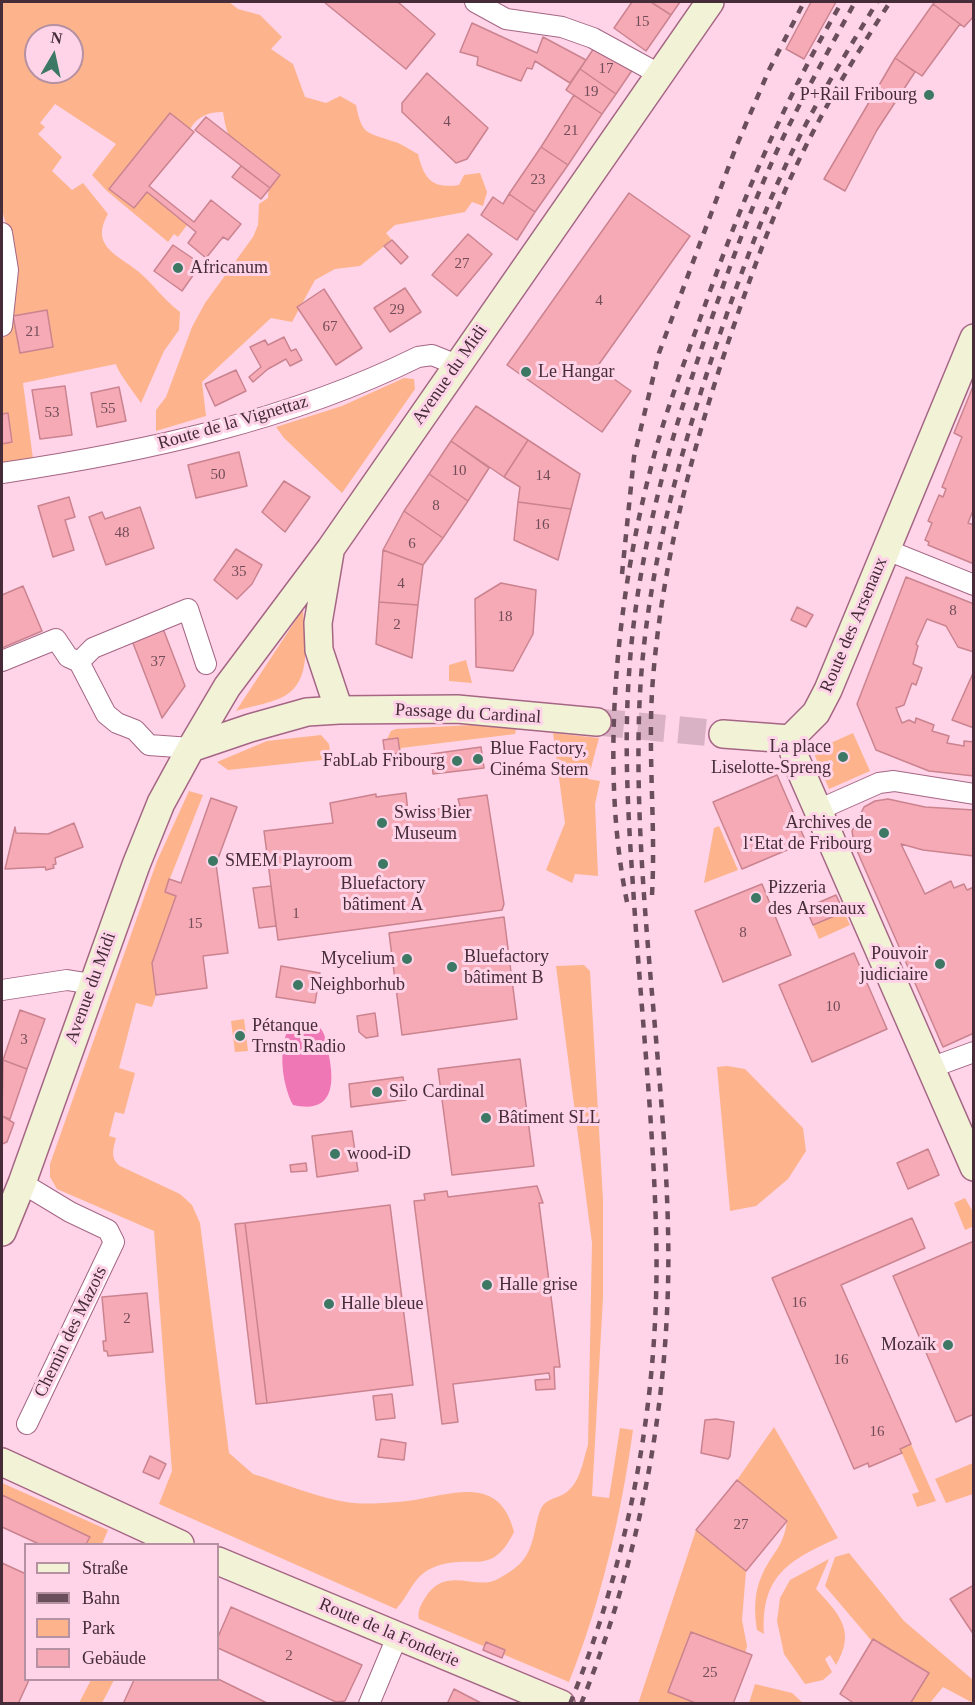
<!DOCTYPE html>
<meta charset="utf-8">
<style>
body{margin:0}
#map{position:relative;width:975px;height:1705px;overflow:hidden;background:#ffd4e8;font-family:Georgia,serif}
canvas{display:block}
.frame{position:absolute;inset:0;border:3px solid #462c39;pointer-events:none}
.legend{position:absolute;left:24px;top:1543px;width:195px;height:138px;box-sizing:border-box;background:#ffd4e8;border:2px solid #b591a2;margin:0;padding:8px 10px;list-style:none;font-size:18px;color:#462c39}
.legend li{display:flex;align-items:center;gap:12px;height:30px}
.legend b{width:30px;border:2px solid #b591a2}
.north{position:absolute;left:24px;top:24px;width:60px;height:60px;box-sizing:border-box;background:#ffd4e8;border:2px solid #b591a2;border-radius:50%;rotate:9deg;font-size:16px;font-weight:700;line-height:24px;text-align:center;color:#462c39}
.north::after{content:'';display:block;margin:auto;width:21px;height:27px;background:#3c7864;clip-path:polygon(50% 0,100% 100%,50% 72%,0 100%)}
</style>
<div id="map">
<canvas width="975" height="1705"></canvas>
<div class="frame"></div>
<ul class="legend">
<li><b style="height:8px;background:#f2f2d7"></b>Straße</li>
<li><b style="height:8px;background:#6b4e5c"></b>Bahn</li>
<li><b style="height:16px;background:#fdb48d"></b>Park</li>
<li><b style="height:16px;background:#f5aab6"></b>Gebäude</li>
</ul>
<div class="north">N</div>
</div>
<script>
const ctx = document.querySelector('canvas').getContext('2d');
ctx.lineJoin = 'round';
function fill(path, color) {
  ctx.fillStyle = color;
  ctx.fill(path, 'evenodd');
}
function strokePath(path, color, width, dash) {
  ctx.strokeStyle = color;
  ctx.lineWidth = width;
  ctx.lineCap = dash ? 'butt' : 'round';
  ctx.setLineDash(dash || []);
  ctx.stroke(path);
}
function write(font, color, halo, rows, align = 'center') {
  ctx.font = font + ' Georgia,serif';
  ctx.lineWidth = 6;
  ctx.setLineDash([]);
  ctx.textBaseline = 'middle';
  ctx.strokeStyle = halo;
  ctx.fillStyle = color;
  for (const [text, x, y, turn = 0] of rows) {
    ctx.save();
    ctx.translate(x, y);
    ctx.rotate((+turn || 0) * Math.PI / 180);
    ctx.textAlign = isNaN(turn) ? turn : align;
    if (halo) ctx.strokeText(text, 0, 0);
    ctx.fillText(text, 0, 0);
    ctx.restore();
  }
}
const green = new Path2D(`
 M2 2H229L238 9 260 15 282 37 271 49 293 64 305 97 326 103 340 96 356 105C362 135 366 132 392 141 401 143 410 150 418 154 424 179 432 189 459 185L464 175 480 173 487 192 483 206 472 202 465 212 395 225 386 233 392 240 360 266 335 269 315 280 292 322 271 318 202 382 206 416 156 431V410L166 397 192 327 205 303 253 237 258 225 259 204 268 198 269 180C242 157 228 149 223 112 208 112 198 116 190 129L170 113 109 188 133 208 147 192 187 225 178 237 174 234 168 242 107 191 92 175 116 144 55 104 40 123 45 127 38 134 62 157 52 171 72 190 83 183 108 214C89 247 119 255 139 272 154 285 164 300 180 312L179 330 164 351 141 403C135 394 117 371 116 364L23 383 33 459 2 463V342L5 331 13 249 2 210ZM36 36H72V72H36Z
 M404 378 414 379 415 389 342 493 284 438 276 427 342 406Z
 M303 609C304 635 313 675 289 693 276 703 251 706 236 711Z
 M466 660 472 683 449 681V665Z
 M472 725 516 729 515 734 401 748 400 753 387 739 391 731 396 729Z
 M553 733 599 738 588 779 600 781 595 804 598 876 575 874 572 883 546 870 565 823Z
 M853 733 870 771 829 789 813 751Z
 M321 735 329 744 331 759 228 770 217 762 267 741Z
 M189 791 203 795 165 891 176 896 152 963 156 995 152 1007 136 1003 119 1068 135 1073 124 1114 115 1112 109 1136 116 1138C113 1150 110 1158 120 1166L180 1194 192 1205 200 1223 229 1453 253 1474C283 1483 315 1497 346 1502 364 1505 389 1503 407 1501 450 1496 499 1472 514 1532 490 1580 472 1551 432 1568 412 1577 410 1595 396 1609L159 1504 172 1471 154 1231 57 1189 50 1177V1164L157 861Z
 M719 826 738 870 704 883 714 828Z
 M844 912 850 925 819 939 813 925Z
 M584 965 590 971 603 1200V1297L592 1496 609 1498 620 1428 633 1430C621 1516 601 1602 569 1682L419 1619C417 1611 421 1605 425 1598 445 1565 474 1590 496 1580 524 1565 530 1556 536 1525 538 1518 539 1510 544 1504 550 1498 562 1497 568 1491 581 1480 583 1460 588 1445L592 1243 556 966Z
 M244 1019 248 1051 235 1052 231 1021Z
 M727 1066 745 1069 803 1128 806 1151 788 1179 756 1206 730 1211 717 1067Z
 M965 1198 973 1212 974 1226 965 1230 954 1203Z
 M774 1427 838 1538C789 1560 761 1575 764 1634L757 1630C754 1612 754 1592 762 1575 772 1552 783 1549 787 1521L737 1480Z
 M911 1444 936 1501 917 1507 912 1494 919 1492 900 1449Z
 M973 1463V1494L946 1503 935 1479Z
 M2 1483 108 1530 102 1544H86L89 1537 2 1496Z
 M696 1530 746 1571 742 1620 747 1646 732 1703 638 1704Z
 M849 1553 904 1621 973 1680V1703L943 1687 930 1703H889L876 1646 825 1586 835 1557Z
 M829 1559 816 1589C840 1615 856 1631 836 1665L830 1655 825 1659 832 1672 823 1680 805 1684 784 1654 777 1621 780 1598 790 1580Z
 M91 1680H114L102 1703H79Z
 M755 1684 792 1693 803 1703H749Z`);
const water = new Path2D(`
 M295 1019C304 1020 315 1021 321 1029 326 1035 327 1047 329 1056 335 1086 332 1114 293 1105 281 1083 276 1039 295 1019Z`);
const building = new Path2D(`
 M324 2H398L435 34 406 69Z
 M632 2H651L671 15 646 51 614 28Z
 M651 2H680L671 15Z
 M811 2H836L804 59 786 49Z
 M935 2H974V16L964 27 933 4Z
 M933 4 960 24 922 76 895 58Z
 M472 23 537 53 543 37 586 60 570 83 535 61 532 69 527 68 521 81 477 65 478 57 460 52Z
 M596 45 633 69 616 94 580 69Z
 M895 58 915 72 877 130 845 191 824 179Z
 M580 69 616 94 602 114 566 90Z
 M427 73 488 128 467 159 456 163 402 112V103Z
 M574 95 602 114 568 165 541 147Z
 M170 113 194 132 149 186 194 222 211 200 241 224 228 240 223 237 206 258 188 243 196 232 147 192 134 208 109 189Z
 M206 117 280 175 270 188 195 130Z
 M541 147 568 165 535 212 509 194Z
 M241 166 270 188 261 199 232 177Z
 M629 193 690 236 597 367 631 391 602 432 507 365Z
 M509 194 535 212 517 240 481 215 493 197 503 204Z
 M468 234 492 254 457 296 432 275Z
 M392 240 408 257 401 264 384 246Z
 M173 245 201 264 182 291 154 271Z
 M405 288 421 312 390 332 374 308Z
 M324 289 362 348 336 365 297 307Z
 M47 310 53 347 20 353 13 316Z
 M284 337 291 351 296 349 302 360 290 366 286 359 268 369 253 382 249 377 261 367 250 347 265 340 268 345Z
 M236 370 246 391 215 406 205 384Z
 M974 384V508L968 523 974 525V564L928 545 929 542 925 540 932 523 928 521 939 495 943 497 946 489 942 487 962 437 954 433Z
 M65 386 72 435 40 439 32 390Z
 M119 387 126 421 97 427 91 393Z
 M476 406 528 440 504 477 451 441Z
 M8 413 12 442 2 444V414Z
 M528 440 580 474 571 509 518 502 520 487 504 477Z
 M451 441 489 468 468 501 429 474Z
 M239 452 247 486 196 498 188 465Z
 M429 474 468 501 443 538 404 511Z
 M284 481 310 497 285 532 262 512Z
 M69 497 75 517 65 520 74 550 53 557 38 506Z
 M518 502 571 509 558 560 514 540Z
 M140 507 154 548 106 565 89 517 102 512 105 519Z
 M404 511 443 538 423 565 383 550Z
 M236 549 262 565 252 584 237 599 214 580Z
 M383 550 423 565 418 605 379 602Z
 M906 577 974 604V652L958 647 946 626 927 619 916 644 918 646 913 664 922 668 916 685 912 683 904 705 896 708 902 723 909 720 915 723 916 718 934 725 932 731 949 736 947 743 964 746V741L974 742V776L929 771 876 750 857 704Z
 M501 583 536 590 533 634 513 671 476 667 475 599Z
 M23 586 42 631 2 648V595Z
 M379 602 418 605 412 658 376 644Z
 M797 607 813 615 806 627 791 620Z
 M162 626 185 686 162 718 131 638Z
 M974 671V728L952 720Z
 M398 738 400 753 385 755 383 740Z
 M481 747 484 768 433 774 431 754Z
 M777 775 806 842 742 869 713 802Z
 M406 793 408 813 460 806 458 799 487 795 504 904 502 910 278 940 264 831 333 823 330 803 376 794V797Z
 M211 798 237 807 216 864 228 953 203 956 207 988 156 995 152 963 176 896 165 892 169 879 181 883Z
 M888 799 925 807 974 810V856L923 850 901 844 925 894 951 881 954 888 964 884 967 890 974 887V1033L943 1047 854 844 852 831 864 807 875 801Z
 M74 823 83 847 55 858 56 864 53 865 54 868 46 870 45 867 5 869 15 827 16 833 48 834Z
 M762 884 791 955 723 982 695 911Z
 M271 886 276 926 259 928 253 888Z
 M836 895 844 912 813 925 806 908Z
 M504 917 517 1019 402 1035 389 933Z
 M854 953 887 1029 812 1062 779 985Z
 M281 966 320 973 315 1003 276 997Z
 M20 1010 45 1019 27 1069 3 1060Z
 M375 1013 378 1036 366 1038 359 1032 357 1016Z
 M520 1059 534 1166 452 1175 438 1069Z
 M3 1060 27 1069 10 1119 2 1116Z
 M403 1077 406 1100 351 1107 349 1084Z
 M2 1116 14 1123 7 1142 2 1144Z
 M352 1131 358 1171 317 1177 312 1136Z
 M928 1149 939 1175 908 1189 897 1163Z
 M306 1163 307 1171 291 1172 290 1165Z
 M537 1186 543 1203H539L560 1367H554L555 1389 536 1390 535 1380 550 1379 549 1373 453 1384 458 1422 442 1424 414 1201 425 1200 424 1194 447 1191 448 1197Z
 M390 1205 413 1385 267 1403 245 1223Z
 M912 1218 925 1248 841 1285 911 1444 900 1449 902 1453 869 1467 868 1463 854 1469 772 1278Z
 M245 1223 267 1403 256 1404 235 1224Z
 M974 1241V1414L956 1422 893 1276Z
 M147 1293 153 1352 108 1356 107 1351H104L103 1341H106L102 1297Z
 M392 1394 395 1418 376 1420 373 1396Z
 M716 1419 734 1422 730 1456 728 1459 701 1453 705 1420Z
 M381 1439 406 1443 404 1460 378 1457Z
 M150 1456 166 1464 159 1479 143 1472Z
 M737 1480 787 1521 746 1571 696 1530Z
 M2 1495 90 1537 86 1544H39L2 1527Z
 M2 1563 26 1574V1680H29L18 1704H2Z
 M974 1585V1635L950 1599Z
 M231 1607 362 1665 345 1701 336 1702 218 1648V1637Z
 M691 1632 752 1655 733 1704H698L668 1692Z
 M873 1639 929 1673 910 1704H855L840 1694Z
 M486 1642 505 1650 502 1658 483 1650Z
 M218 1679 269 1704H123L134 1680Z
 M454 1689 483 1704H447Z`);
const secondaryTunnel = new Path2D(`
 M597 722 723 734`);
const street = new Path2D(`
 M475 2 506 19 562 27 593 38 659 74
 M2 233 8 270 2 326
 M2 473C143 452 288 421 418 357L432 355 457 365
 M887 550 974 585
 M2 661 56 639 68 657 79 662 93 648 188 609 206 664
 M79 662 106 714 117 723 135 730 149 745 191 748
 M818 810 879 783 894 781 974 794
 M2 990 67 980 92 984
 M930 1068 974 1052
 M22 1183 70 1212 108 1230 114 1242 27 1424
 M369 1704 397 1637`);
const secondary = new Path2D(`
 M330 552 318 623 319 650 339 710
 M723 734 790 739
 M790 739 796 760 974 1167
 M790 739 816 713 828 690 974 338
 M191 748 250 728 307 712 339 710 457 709 597 722
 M2 1232 22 1183 136 865 161 803 191 748 227 687 331 548 710 2
 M2 1462 180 1544
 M218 1561 561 1704`);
const rail = new Path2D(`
 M622 574 634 457 659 353 736 147 769 70 804 2
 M652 895C656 822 647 750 653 678 663 557 694 442 733 328 756 261 780 195 813 132 836 87 863 44 890 2
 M627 902C600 770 616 605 649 475 663 418 684 363 704 308 741 202 785 98 842 2
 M570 1704C631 1554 661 1390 656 1229 653 1115 640 1000 633 886 628 815 624 745 629 674 636 565 664 459 699 356 723 284 749 211 781 142 804 94 830 48 855 2
 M581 1704C642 1554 672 1390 668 1228 664 1057 634 887 639 716 643 582 679 454 722 328 746 259 772 189 806 124 828 82 853 42 877 2`);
const markers = [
 [929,95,6,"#3c7864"],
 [178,268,6,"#3c7864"],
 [526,372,6,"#3c7864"],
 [843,757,6,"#3c7864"],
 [478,759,6,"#3c7864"],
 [457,761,6,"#3c7864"],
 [382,823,6,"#3c7864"],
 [884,833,6,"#3c7864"],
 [213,861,6,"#3c7864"],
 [383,864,6,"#3c7864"],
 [756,898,6,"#3c7864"],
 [407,959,6,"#3c7864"],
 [940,964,6,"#3c7864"],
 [452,967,6,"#3c7864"],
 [298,985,6,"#3c7864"],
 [240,1036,6,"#3c7864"],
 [377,1092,6,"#3c7864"],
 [486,1118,6,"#3c7864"],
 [335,1154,6,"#3c7864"],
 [487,1285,6,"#3c7864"],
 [329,1304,6,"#3c7864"],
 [948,1345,6,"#3c7864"]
];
const numberNames = [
 ["15",642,22],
 ["17",606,69],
 ["19",591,92],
 ["4",447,122],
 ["21",571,131],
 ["23",538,180],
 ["27",462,264],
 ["4",599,301],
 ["29",397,310],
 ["67",330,327],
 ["21",33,332],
 ["55",108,409],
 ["53",52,413],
 ["10",459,471],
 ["50",218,475],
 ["14",543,476],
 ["8",436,506],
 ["16",542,525],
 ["48",122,533],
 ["6",412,544],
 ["35",239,572],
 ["4",401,584],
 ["8",953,611],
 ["18",505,617],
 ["2",397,625],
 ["37",158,662],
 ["1",296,914],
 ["15",195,924],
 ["8",743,933],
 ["10",833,1007],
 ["3",24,1040],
 ["16",799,1303],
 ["2",127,1319],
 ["16",841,1360],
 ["16",877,1432],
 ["27",741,1525],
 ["2",289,1656],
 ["25",710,1673]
];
const poiNames = [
 ["P+Rail Fribourg",917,95,"right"],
 ["Africanum",190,268],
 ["Le Hangar",538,372],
 ["La place",831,747,"right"],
 ["Liselotte-Spreng",831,768,"right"],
 ["Blue Factory,",490,749],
 ["Cinéma Stern",490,770],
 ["FabLab Fribourg",445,761,"right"],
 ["Swiss Bier",394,813],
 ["Museum",394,834],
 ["Archives de",872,823,"right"],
 ["l‘Etat de Fribourg",872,844,"right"],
 ["SMEM Playroom",225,861],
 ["Bluefactory",383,884,"center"],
 ["bâtiment A",383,905,"center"],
 ["Pizzeria",768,888],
 ["des Arsenaux",768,909],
 ["Pouvoir",928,954,"right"],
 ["judiciaire",928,975,"right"],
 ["Bluefactory",464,957],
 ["bâtiment B",464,978],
 ["Mycelium",395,959,"right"],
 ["Neighborhub",310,985],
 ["Pétanque",252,1026],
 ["Trnstn Radio",252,1047],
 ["Silo Cardinal",389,1092],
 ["Bâtiment SLL",498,1118],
 ["wood-iD",347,1154],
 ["Halle grise",499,1285],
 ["Halle bleue",341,1304],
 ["Mozaïk",936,1345,"right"]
];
const streetNames = [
 ["Avenue du Midi",450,375,-55],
 ["Route de la Vignettaz",233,423,-16],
 ["Route des Arsenaux",854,625,-67],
 ["Passage du Cardinal",468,714,3],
 ["Avenue du Midi",91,988,-70],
 ["Chemin des Mazots",71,1332,-64],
 ["Route de la Fonderie",389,1633,23]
];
fill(green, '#fdb48d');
fill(water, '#ef77b6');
fill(building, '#f5aab6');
strokePath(building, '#ca838f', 1.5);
strokePath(secondaryTunnel, '#dab2c5', 27, [27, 14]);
strokePath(street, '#a46684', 22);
strokePath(secondary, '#a46684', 30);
strokePath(street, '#fff', 20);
strokePath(secondary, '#f2f2d7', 27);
strokePath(rail, '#6b4e5c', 4.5, [8, 8]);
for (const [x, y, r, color] of markers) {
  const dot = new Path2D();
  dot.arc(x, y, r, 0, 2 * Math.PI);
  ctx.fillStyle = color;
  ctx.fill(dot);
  strokePath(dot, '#ffd4e8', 2);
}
write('15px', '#724c58', null, numberNames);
write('18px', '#462c39', '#ffd4e8', poiNames, 'left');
write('18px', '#462c39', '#ffd4e8', streetNames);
</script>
